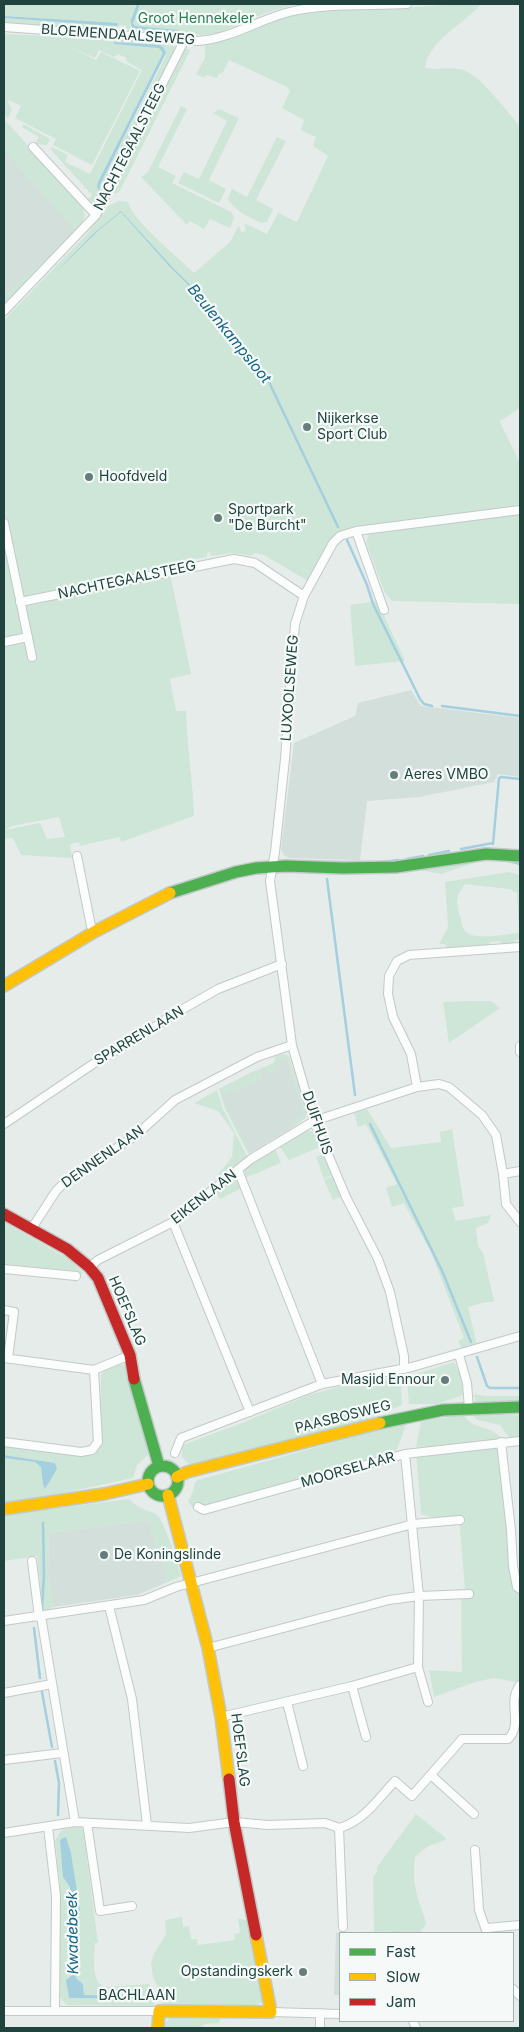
<!DOCTYPE html>
<style>
body{margin:0}
#map{position:relative;width:524px;height:2032px;overflow:hidden;background:#e6ecea;font-family:Inter,sans-serif}
canvas{display:block}
.frame{position:absolute;inset:0;border:5px solid #20433e;pointer-events:none}
.legend{position:absolute;left:339px;top:1932px;width:175px;height:90px;box-sizing:border-box;background:#f5faf8;border:1px solid #a0b1ae;margin:0;padding:6px 9px;list-style:none;font-size:15px;color:#20433e}
.legend li{display:flex;align-items:center;gap:10px;height:25px}
.legend b{width:25px;border:1px solid #a0b1ae}
</style>
<div id="map">
<canvas width="524" height="2032"></canvas>
<div class="frame"></div>
<ul class="legend">
<li><b style="height:6px;background:#4caf50"></b>Fast</li>
<li><b style="height:6px;background:#ffc107"></b>Slow</li>
<li><b style="height:6px;background:#c62828"></b>Jam</li>
</ul>
</div>
<script>
const ctx = document.querySelector('canvas').getContext('2d');
ctx.lineJoin = 'round';
function fill(path, color) {
  ctx.fillStyle = color;
  ctx.fill(path, 'evenodd');
}
function strokePath(path, color, width, dash) {
  ctx.strokeStyle = color;
  ctx.lineWidth = width;
  ctx.lineCap = dash ? 'butt' : 'round';
  ctx.setLineDash(dash || []);
  ctx.stroke(path);
}
function write(font, color, halo, rows, align = 'center') {
  ctx.font = font + ' Inter,sans-serif';
  ctx.lineWidth = 4.5;
  ctx.setLineDash([]);
  ctx.textBaseline = 'middle';
  ctx.strokeStyle = halo;
  ctx.fillStyle = color;
  for (const [text, x, y, turn = 0] of rows) {
    ctx.save();
    ctx.translate(x, y);
    ctx.rotate((+turn || 0) * Math.PI / 180);
    ctx.textAlign = isNaN(turn) ? turn : align;
    if (halo) ctx.strokeText(text, 0, 0);
    ctx.fillText(text, 0, 0);
    ctx.restore();
  }
}
const built = new Path2D(`
 M4 131 83 226 4 303Z
 M411 690 421 706 520 718V777L498 774 494 782 419 797 367 801 360 860 289 858 284 855 281 849 294 743 355 716 358 703Z
 M287 1058 304 1113 301 1118 293 1123 295 1126 249 1154 225 1108 219 1089 250 1073Z
 M148 1520 168 1582 137 1595 53 1607 48 1574 49 1533Z
 M421 1930V1933H340V1995H334L336 1933Z`);
const green = new Path2D(`
 M4 4H296L265 13 218 33 201 35 184 33 182 37 129 33 126 26 120 25 115 32 4 23V18L117 25 79 21 4 16Z
 M453 4H481C465 24 429 39 425 68 437 70 451 67 463 70 480 75 509 113 520 127V408L502 420 500 419V422L520 463V507L365 528 329 545 308 581 264 555 255 553 251 556 232 553 211 556 210 552 207 553V557L168 564 191 674 170 679 176 711H186C187 747 193 781 194 816L121 842 120 837 80 846 79 842 70 844 72 858 21 855 13 838 4 839V320L86 235 108 206 119 201 128 202C131 219 180 259 194 273L230 242 239 225 241 232 246 231 244 223 267 234 278 213 297 222 328 156 313 146 316 137 301 130 304 120 282 108 290 91 287 87 229 60 222 74 219 73 217 78 206 75 204 78 196 74 205 58V43C237 32 270 19 304 14 353 7 403 10 453 4ZM59 817 65 837 47 839 40 823 5 830 12 826Z
 M4 34 114 39 165 44 176 47 98 202C94 205 90 205 87 200L92 195 51 150 52 147 68 155 65 162 90 174 142 70 127 62 126 58 118 54 114 57 99 50 95 58 70 47 96 60 101 52 140 71 92 165 53 145 56 139 15 118 21 106 9 100 8 102 12 109 8 118 4 114ZM114 42 163 47 166 56 100 185V190L98 182 163 53 159 47 114 44Z
 M186 48 190 51 130 171 119 192 115 194 112 191 184 49Z
 M181 106 187 109 158 167 176 176 172 183 231 212 234 218 230 228 210 219 204 229 190 221 187 225 141 177 148 172Z
 M219 109 239 118 209 180 226 189 219 203 178 183 184 172 199 179 227 121 213 113Z
 M4 119 84 207 83 209 85 216 82 223 84 225 4 307V302L28 276 4 300V296L25 275 39 266 75 231 4 151Z
 M23 124 50 139 47 145 35 144 39 137 22 127Z
 M277 137 286 141 256 200 273 209 267 222 261 223C251 218 232 210 228 198L232 189 247 197Z
 M520 514V604L392 601 385 593 366 542 369 534 376 533Z
 M377 601 405 661 355 666 350 605Z
 M483 860 441 874 416 869Z
 M509 872 520 875V939L515 940 514 945 502 946 500 941 490 942 489 946 449 949 447 948 445 944H439L448 927 445 882ZM465 884 509 889 517 893 519 933C506 934 473 941 465 931 461 926 462 921 460 916 455 903 456 895 465 884Z
 M472 1001H491L500 1008 449 1043 443 1002Z
 M284 1054 289 1056 306 1110V1118L295 1126 293 1123 301 1118 304 1113 287 1058 275 1064 278 1070 269 1075 266 1069 262 1071 261 1068 274 1063 275 1056Z
 M259 1069 263 1078 236 1092 234 1089 223 1095 226 1105 249 1147 246 1149 225 1108 219 1089Z
 M217 1090 223 1109 247 1156 218 1178 217 1176 232 1157 234 1133 218 1111 194 1103Z
 M367 1109 391 1148 441 1142 440 1132 452 1129 464 1206 452 1208 456 1221 491 1215 488 1223 476 1228 478 1246 483 1253 494 1301 493 1302H486L468 1307 477 1346 463 1350 458 1341 464 1338 431 1252 404 1203 392 1207 386 1188 397 1184 366 1124 358 1127 354 1113Z
 M305 1129 315 1133 320 1147 289 1160 279 1146Z
 M275 1148 281 1163 245 1178C241 1163 264 1155 275 1148Z
 M324 1153 332 1175 324 1179 316 1157Z
 M333 1176 341 1197 333 1200 324 1180Z
 M230 1179 238 1181 242 1188 220 1199 215 1191Z
 M4 1222 68 1259 83 1273 78 1275 77 1271 4 1264Z
 M454 1362 461 1376 463 1395 437 1404H409L407 1377Z
 M121 1364 126 1366 149 1454 137 1465 133 1478 40 1498 4 1504V1458L35 1462 41 1467 47 1487C49 1478 59 1473 55 1463L4 1455V1445L93 1452 98 1449 101 1443V1375L106 1369Z
 M399 1378 401 1383 402 1405 350 1426 191 1466 182 1457V1445L237 1425 306 1396 341 1386Z
 M474 1394 486 1396H520V1402H476Z
 M485 1414 520 1415V1440L512 1441 500 1425 477 1420 472 1415Z
 M455 1416H464C477 1432 491 1423 504 1442L416 1447 421 1421Z
 M400 1424H406L397 1450 379 1457 194 1510 188 1501 193 1492 195 1482 198 1480Z
 M499 1448 511 1579 515 1588 520 1593V1683L494 1678 475 1682 434 1697 429 1670 462 1672 461 1592 465 1589 459 1517H430L421 1514 416 1453Z
 M129 1499C136 1507 146 1510 156 1514 163 1518 180 1568 181 1576L168 1582 148 1520 49 1533 48 1574 53 1607 43 1612 37 1556 4 1561V1515Z
 M416 1814 447 1839 427 1847 415 1857C413 1872 414 1884 418 1899 421 1909 425 1916 426 1925L421 1930 374 1932 373 1877 377 1872V1867Z
 M77 1827 83 1828 98 1943H95C95 1955 90 1983 105 1987L149 1984 154 1996V2006L67 2005 59 1996 60 1883 55 1841 60 1832 63 1829ZM71 1853 77 1914 76 1978 83 1984 84 1995 121 1996C126 1992 134 1991 140 1994L136 2000 69 1998 67 1978 72 1975Z
 M182 1917 183 1927 189 1926 191 1939H197L198 1945 235 1940 234 1934 240 1933 238 1919 248 1920 264 1994 263 2002 254 2006H162L161 1994 153 1977 151 1964 154 1953 166 1935 165 1920Z
 M221 2015 219 2023 205 2024 200 2028H164L165 2023 172 2016Z`);
const water = new Path2D(`
 M137 4H140L133 23 135 26 178 30 179 33 132 28 131 20Z
 M4 16 117 23 118 25 116 26 4 18Z
 M114 42 160 45 163 47 166 53 100 185 99 192 97 186 98 182 163 53 159 48 114 44Z
 M121 211 174 269 207 301 206 302 169 266 121 212 99 230 54 274 93 234Z
 M4 1455 55 1463 57 1469 45 1489 43 1484 41 1467 35 1462 4 1458Z
 M66 1837 71 1853 80 1911 76 1916V1978L83 1984 84 1995 121 1996C126 1992 134 1991 140 1994L138 1999 69 1998 66 1980 72 1975 70 1887 63 1877 60 1841 61 1839Z`);
const stream = new Path2D(`
 M206 301 240 350 269 382 338 527
 M347 540 367 585 373 604 420 699 424 704 432 706
 M442 706 520 716
 M493 844 499 778 501 777 520 779
 M461 849 493 843
 M429 855 449 851
 M407 859 423 856
 M509 861 520 864
 M324 862H371
 M383 862 398 860
 M327 879 355 1095
 M370 1124 443 1273 471 1342
 M477 1357 487 1386 490 1388H520
 M42 1610 44 1574 43 1523
 M34 1628 40 1678
 M42 1692 52 1747
 M55 1761 59 1783 58 1815`);
const street = new Path2D(`
 M4 27 198 41C230 39 258 20 289 12 325 3 369 6 407 4
 M33 147 96 215
 M4 311 96 215 184 41
 M4 523 32 657
 M356 531 384 610
 M20 602 234 559 255 563 304 596
 M4 642 28 637
 M77 856 91 926 94 932
 M520 1046V1052
 M417 1087 411 1054 393 1017 388 994 389 976 397 961 409 955 520 947
 M4 1124 93 1064 140 1037 169 1017 218 989 282 964
 M238 1170 322 1384
 M503 1174 520 1171
 M173 1222 250 1412
 M32 1228 56 1191 65 1182 135 1136 175 1100 257 1057 292 1045
 M90 1267 98 1260 173 1222 251 1159 314 1121 417 1087 439 1084 449 1087 482 1115 496 1135 503 1174 506 1204 520 1222
 M4 1269 76 1276
 M4 1310 14 1312 8 1358
 M459 1355 467 1383 469 1409
 M4 1358 94 1370 130 1355
 M404 1369V1356L390 1292 378 1259 346 1197 314 1121 292 1045 270 881 275 852 285 759 295 624 304 596 333 543 340 536 356 531 520 510
 M4 1442 81 1452 92 1450 98 1442 94 1370
 M501 1442 511 1530 513 1566 517 1587 520 1589
 M175 1453 181 1438 322 1384 412 1367 520 1336
 M405 1454 419 1596 418 1667 428 1702
 M198 1507 204 1510 405 1454 520 1441
 M32 1561 39 1617
 M109 1606 132 1699 147 1825
 M41 1616 75 1822
 M4 1621 144 1600 176 1587 413 1524 460 1520
 M208 1648 389 1600 419 1596 469 1594
 M352 1686 366 1737
 M4 1693 52 1684
 M287 1702 303 1766
 M221 1717 352 1686 418 1667
 M4 1760 62 1753
 M431 1775 474 1814
 M87 1823 100 1911 132 1906
 M48 1827 56 1896 55 2010
 M339 1828C363 1822 378 1799 395 1781L412 1796 462 1739H508C524 1724 506 1703 520 1685
 M4 1833 75 1822 189 1828 234 1822 268 1825 325 1823 339 1828 343 1927
 M475 1850 479 1910 487 1933
 M487 1928 520 1925
 M513 1989 520 1996
 M4 2011H159
 M271 2012 340 2014
 M320 2013V2028
 M413 2021 416 2028`);
const fast = new Path2D(`
 M170 893 236 872 256 868 286 866 343 868 396 867 486 854 520 856
 M134 1379 159 1466
 M380 1423 443 1410 520 1407
 M148 1481a15 15 0 1 1 30 0a15 15 0 1 1-30 0Z`);
const slow = new Path2D(`
 M4 986 94 932 170 893
 M177 1477 187 1472 380 1423
 M168 1495 208 1648 221 1717 229 1779
 M4 1509 104 1494 148 1484
 M158 2028 159 2011 271 2012 256 1935`);
const jam = new Path2D(`
 M4 1214 67 1249 89 1267 98 1278 130 1355 134 1379
 M229 1779 234 1822 256 1935`);
const markers = [
 [307,427,5,"#657e7a"],
 [89,477,5,"#657e7a"],
 [218,518,5,"#657e7a"],
 [394,775,5,"#657e7a"],
 [445,1380,5,"#657e7a"],
 [104,1555,5,"#657e7a"],
 [303,1972,5,"#657e7a"]
];
const parkNames = [
 ["Groot Hennekeler",196,19]
];
const streetNames = [
 ["BLOEMENDAALSEWEG",118,35,4],
 ["NACHTEGAALSTEEG",130,147,-63],
 ["NACHTEGAALSTEEG",127,580,-12],
 ["LUXOOLSEWEG",290,688,-86],
 ["SPARRENLAAN",139,1036,-31],
 ["DUIFHUIS",317,1123,71],
 ["DENNENLAAN",103,1157,-35],
 ["EIKENLAAN",204,1197,-38],
 ["HOEFSLAG",127,1311,67],
 ["PAASBOSWEG",343,1417,-14],
 ["MOORSELAAR",348,1470,-16],
 ["HOEFSLAG",240,1750,83],
 ["BACHLAAN",137,1996]
];
const poiNames = [
 ["Nijkerkse",317,419],
 ["Sport Club",317,435],
 ["Hoofdveld",99,477],
 ["Sportpark",228,510],
 ["\"De Burcht\"",228,526],
 ["Aeres VMBO",404,775],
 ["Masjid Ennour",435,1380,"right"],
 ["De Koningslinde",114,1555],
 ["Opstandingskerk",293,1972,"right"]
];
const waterNames = [
 ["Beulenkampsloot",229,334,51],
 ["Kwadebeek",73,1933,-91]
];
fill(built, '#d3dfda');
fill(green, '#cee6d8');
fill(water, '#a3cfde');
strokePath(stream, '#a3cfde', 2.5);
strokePath(street, '#c3c9c7', 10);
strokePath(fast, '#c1cac8', 14);
strokePath(slow, '#c1cac8', 14);
strokePath(jam, '#c1cac8', 14);
strokePath(street, '#fbfcfc', 8);
strokePath(fast, '#4caf50', 11);
strokePath(slow, '#ffc107', 11);
strokePath(jam, '#c62828', 11);
for (const [x, y, r, color] of markers) {
  const dot = new Path2D();
  dot.arc(x, y, r, 0, 2 * Math.PI);
  ctx.fillStyle = color;
  ctx.fill(dot);
  strokePath(dot, '#f5faf8', 2);
}
write('14px', '#267e53', '#f5faf8', parkNames);
write('14px', '#20433e', '#f5faf8', streetNames);
write('14px', '#20433e', '#f5faf8', poiNames, 'left');
write('italic 15px', '#136486', '#f5faf8', waterNames);
</script>
